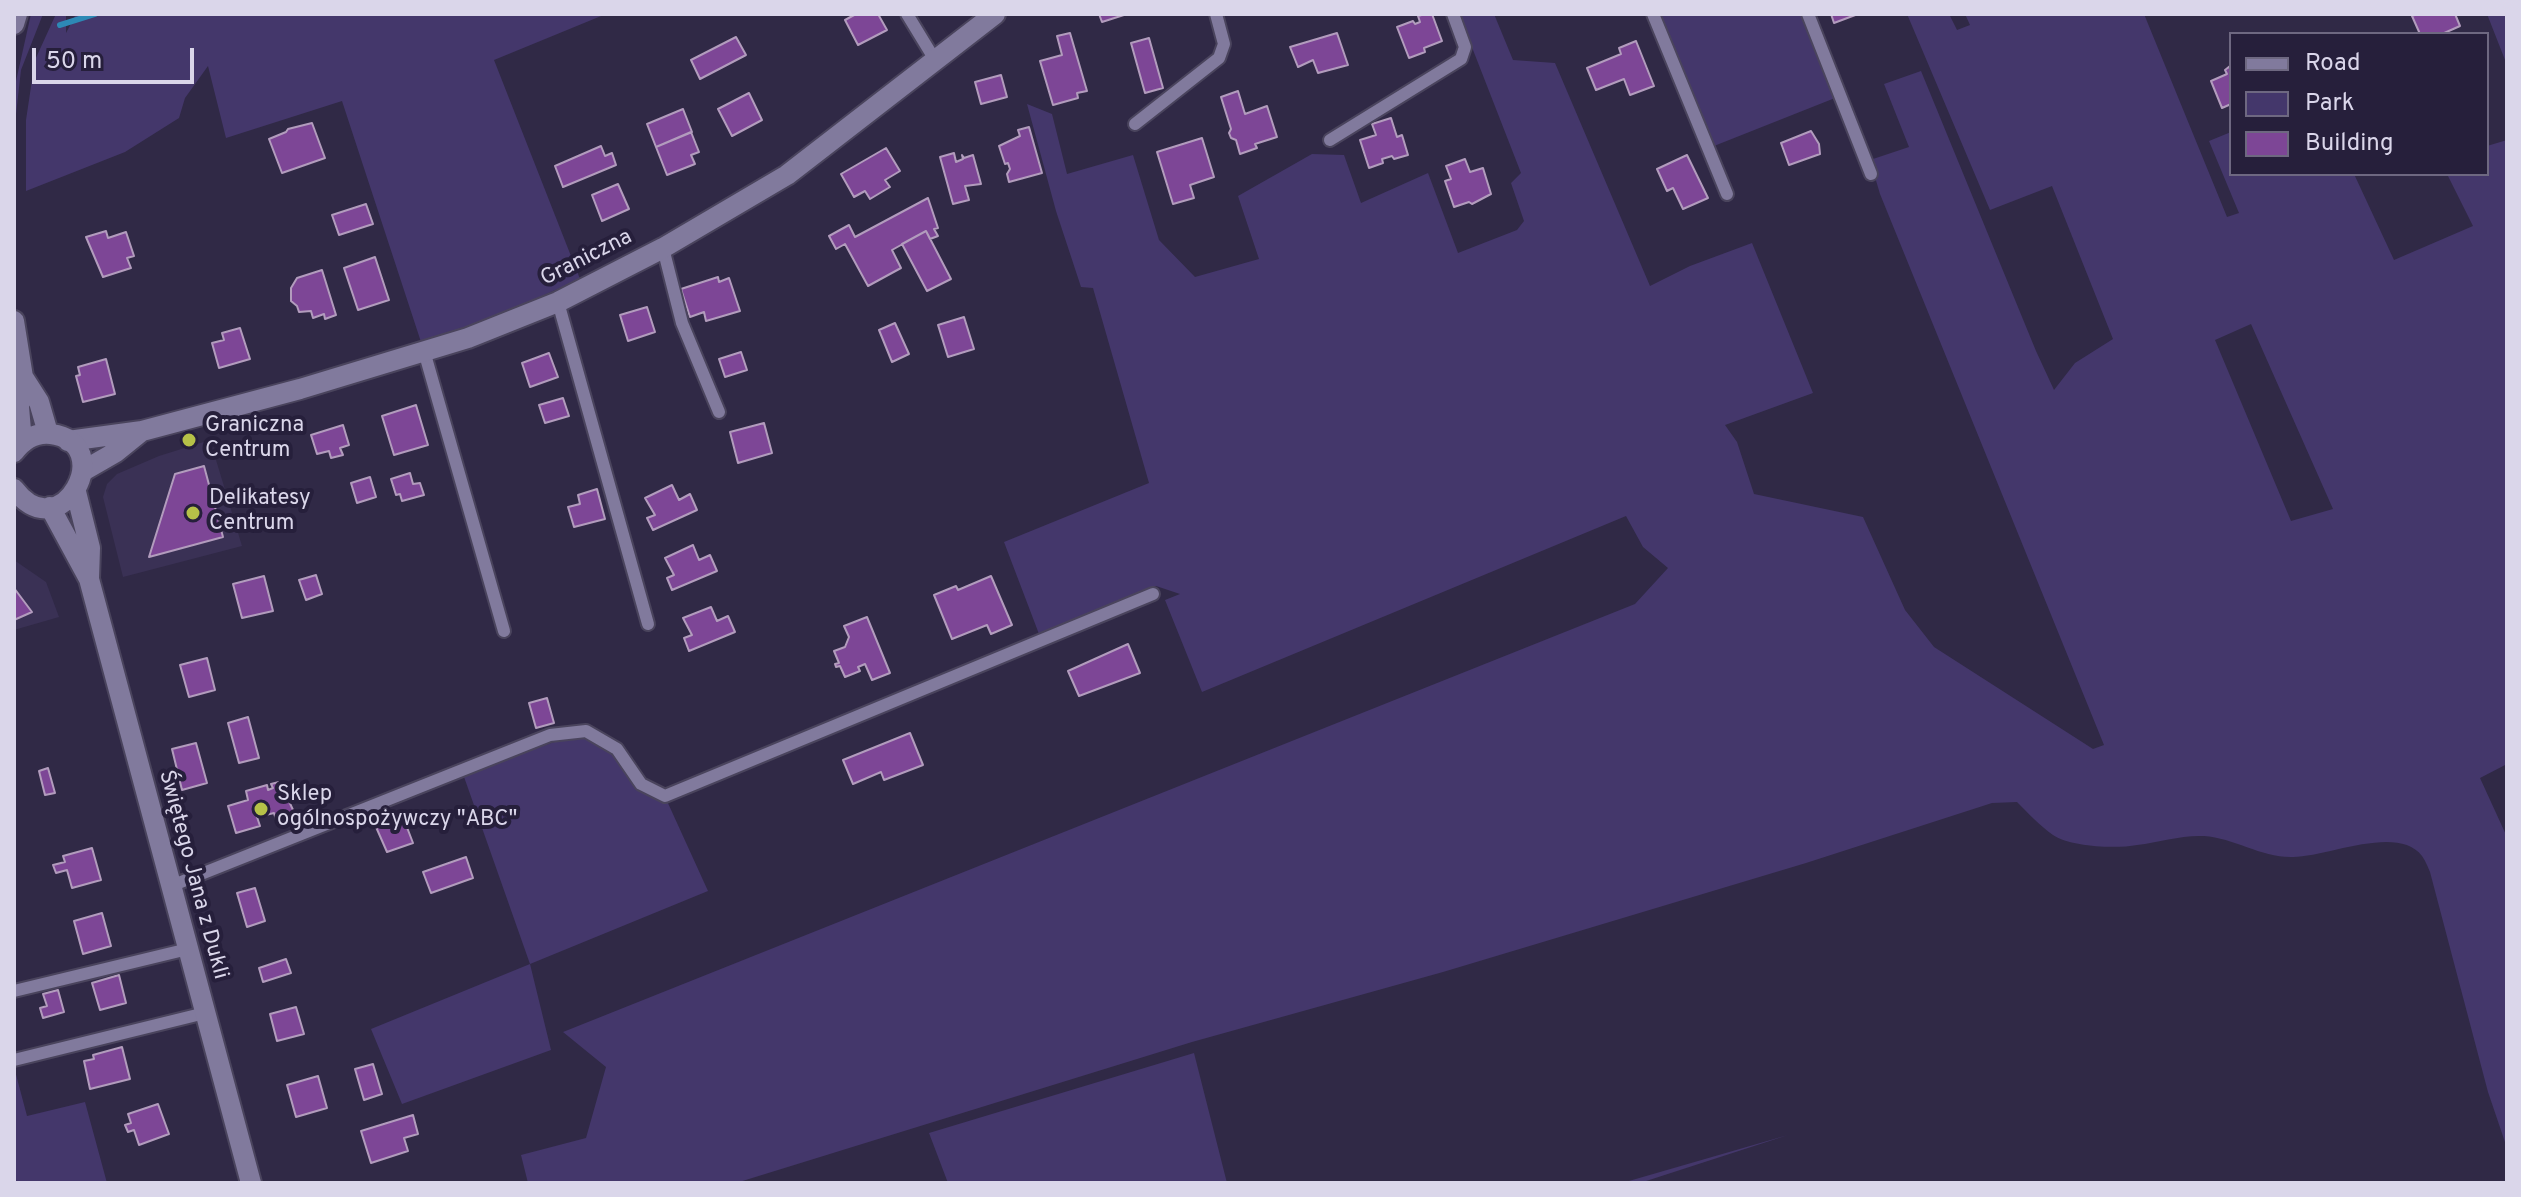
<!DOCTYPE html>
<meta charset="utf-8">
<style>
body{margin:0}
#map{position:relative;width:2521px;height:1197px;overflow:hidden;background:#302946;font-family:Overpass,sans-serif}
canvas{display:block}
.frame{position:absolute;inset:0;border:16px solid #dad6ea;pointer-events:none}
.legend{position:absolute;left:2229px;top:32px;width:260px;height:144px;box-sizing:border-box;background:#261f3b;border:2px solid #6e6881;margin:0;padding:10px 14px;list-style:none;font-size:24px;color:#dad6ea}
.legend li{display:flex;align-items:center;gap:16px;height:40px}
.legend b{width:40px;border:2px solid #6e6881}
.scale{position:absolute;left:32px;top:48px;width:162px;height:36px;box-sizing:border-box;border:4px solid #dad6ea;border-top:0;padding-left:10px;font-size:24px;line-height:28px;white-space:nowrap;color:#dad6ea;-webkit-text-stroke:6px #261f3b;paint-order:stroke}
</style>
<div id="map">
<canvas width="2521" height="1197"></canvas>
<div class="frame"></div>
<ul class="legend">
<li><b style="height:10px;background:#817a9d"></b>Road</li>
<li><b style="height:22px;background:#44376b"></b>Park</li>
<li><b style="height:22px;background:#7d4696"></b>Building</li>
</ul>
<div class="scale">50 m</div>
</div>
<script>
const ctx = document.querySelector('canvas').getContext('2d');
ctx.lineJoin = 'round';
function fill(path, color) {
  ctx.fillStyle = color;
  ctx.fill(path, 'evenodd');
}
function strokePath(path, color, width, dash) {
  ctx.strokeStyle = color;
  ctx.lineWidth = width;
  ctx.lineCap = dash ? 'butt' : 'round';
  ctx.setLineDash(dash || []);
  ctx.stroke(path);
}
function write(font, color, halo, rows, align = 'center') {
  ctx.font = font + ' Overpass,sans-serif';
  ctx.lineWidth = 8;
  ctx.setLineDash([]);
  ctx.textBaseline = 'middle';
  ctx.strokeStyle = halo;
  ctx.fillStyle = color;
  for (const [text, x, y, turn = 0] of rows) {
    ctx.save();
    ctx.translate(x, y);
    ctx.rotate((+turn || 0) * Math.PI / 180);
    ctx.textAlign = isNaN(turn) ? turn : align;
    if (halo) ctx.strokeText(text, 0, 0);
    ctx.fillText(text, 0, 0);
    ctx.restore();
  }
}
const built = new Path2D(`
 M210 440 242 546 123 577 103 497 107 484 117 474 159 456Z
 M14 560 46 582 59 617 14 630Z`);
const green = new Path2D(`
 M31 14H43L21 70 14 132V90Z
 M56 14H66V33L76 14H606L494 60 580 279 497 316 421 342 342 101 226 138 208 66 185 98 179 118 125 152 26 191V120L35 60Z
 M1459 14H1494L1513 60 1555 63 1650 286 1690 266 1752 243 1813 393 1725 425 1737 442 1754 494 1863 517 1905 610 1934 647 2093 749 2104 745 1880 194 1870 160 1909 147 1884 84 1921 71 2036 351 2054 390 2075 363 2113 339 2052 186 1990 210 1907 14H1949L1957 30 1970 25 1965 14H2144L2227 217 2239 213 2209 141 2231 132V174H2354L2394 260 2473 226 2447 174H2487V146L2507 140V764L2480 778 2507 837V1148L2488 1092 2430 872C2428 867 2425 860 2422 856 2398 824 2327 857 2293 857 2262 858 2234 838 2204 836 2181 835 2160 842 2137 845 2116 849 2071 847 2053 835 2040 826 2028 813 2017 802L1992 803 1806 863 1443 972 1192 1042 736 1183H528L521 1155 586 1138 606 1067 563 1032 1635 604 1668 568 1643 547 1626 516 1202 692 1165 600 1180 594 1156 586 1039 634 1004 542 1149 483 1093 288 1081 287 1056 211 1027 104 1052 114 1067 174 1133 155 1159 240 1195 277 1259 259 1238 196 1312 154 1344 155 1361 203 1428 173 1458 253 1517 230 1524 221 1511 183 1521 173ZM2251 324 2333 509 2291 521 2215 340Z
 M1661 14H1802L1835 98 1714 146Z
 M2487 14H2507V65Z
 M588 737C596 743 607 749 614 757 631 776 640 796 667 801L708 891 530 964 551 1050 402 1104 371 1029 530 964 463 774 560 740Z
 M1194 1053 1227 1183H948L929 1133Z
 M14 1067 27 1116 85 1102 107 1183H14Z
 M1788 1135 1640 1183H1622Z`);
const stream = new Path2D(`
 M60 25 95 14`);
const building = new Path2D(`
 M856 14H878L887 30 858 45 845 20Z
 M1099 14H1127L1102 22Z
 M1425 14H1432L1442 41 1424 48 1425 52 1409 58 1397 27 1413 21 1415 24 1420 22 1418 16Z
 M1831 14H1858L1834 23Z
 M2417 14H2455L2460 26 2442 34H2420L2412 16Z
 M1070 33 1087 91 1077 93 1078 98 1053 105 1040 61 1062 55 1057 36Z
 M1337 33 1348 65 1318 73 1313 60 1298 67 1290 47Z
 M736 37 746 55 700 79 691 60Z
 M1149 38 1163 88 1145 93 1131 43Z
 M1636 41 1654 86 1630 95 1624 79 1596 90 1587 68 1621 54 1619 48Z
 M2230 66 2231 104 2222 108 2211 81 2227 74 2225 70Z
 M1001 75 1007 97 981 104 975 82Z
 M1238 91 1245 114 1267 106 1277 137 1255 144 1257 148 1240 154 1236 140 1231 138 1229 133 1231 129 1221 97Z
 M749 93 762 120 732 136 718 109Z
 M683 109 692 132 656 147 647 124Z
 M1391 118 1397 137 1402 135 1408 155 1394 159 1392 156 1382 159 1383 163 1369 168 1360 140 1376 135 1372 124Z
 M312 123 325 158 282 173 269 139 286 132 288 129Z
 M1029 127 1042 173 1009 182 1007 174 1010 169 1008 163 1005 164 999 146 1020 136 1018 130Z
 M1811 131 1819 144 1820 154 1789 165 1781 143Z
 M691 132 699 152 691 155 695 164 667 175 656 147Z
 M1202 138 1214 177 1190 185 1194 198 1173 204 1157 152Z
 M601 146 605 156 612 153 616 165 563 187 555 166Z
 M886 148 900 171 885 180 890 187 870 199 865 191 854 197 841 174Z
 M954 153 956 162 963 159 962 155 964 158 973 155 981 184 965 186 969 200 953 204 940 157Z
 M1687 155 1708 198 1683 209 1673 188 1667 191 1657 169Z
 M1465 159 1470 172 1483 168 1491 194 1472 204 1469 202 1454 207 1445 181 1451 179 1446 166Z
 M618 184 629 209 602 221 592 195Z
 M928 198 938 228 934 229 938 236 930 239 926 231 892 250 901 268 868 286 845 244 836 249 829 236 849 225 855 237Z
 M366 204 373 224 339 235 332 215Z
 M106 231 108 238 126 232 134 256 127 258 131 268 103 277 86 237Z
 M926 231 951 279 927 291 902 244Z
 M375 257 389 300 358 310 344 268Z
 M322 270 336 315 325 319 324 314 313 318 311 311 299 312 297 306 291 301V288L297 278Z
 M718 277 719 282 729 278 740 311 706 321 704 312 690 317 681 289Z
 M647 307 655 332 628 341 620 315Z
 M964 317 974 349 948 357 938 325Z
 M895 323 909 354 892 362 879 330Z
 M240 328 250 359 219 368 212 343 224 340 222 333Z
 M741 352 747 370 725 377 719 359Z
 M549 353 558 377 530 387 522 363Z
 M106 359 115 394 83 402 76 376 80 375 78 367Z
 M563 398 569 416 545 423 539 405Z
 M416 405 428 445 394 455 382 416Z
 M764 423 772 453 738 463 730 432Z
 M343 425 349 445 340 448 343 455 331 458 329 451 317 454 311 435Z
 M204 466 223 537 149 557 175 474Z
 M410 473 413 484 420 483 424 495 402 501 400 494 396 495 391 479Z
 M370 477 376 497 357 503 351 483Z
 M672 485 679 500 690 494 697 510 653 530 647 518 655 515 645 498Z
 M597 489 605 519 574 527 568 507 580 504 578 495Z
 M693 545 699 560 710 555 717 571 672 590 667 578 674 575 665 558Z
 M316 575 322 594 306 600 299 580Z
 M264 576 273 611 242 618 233 584Z
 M991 576 1012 625 991 634 987 625 952 639 934 595 956 586 958 590Z
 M14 588 32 612 14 620Z
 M711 607 717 621 728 616 735 632 689 651 684 638 692 635 683 618Z
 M867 617 890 673 872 680 865 664 858 667 860 671 845 677 840 666 836 667 835 664 839 663 834 651 845 647 849 637 844 626Z
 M1128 644 1140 673 1079 696 1068 671Z
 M207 658 215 690 189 697 180 665Z
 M547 698 554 723 536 728 529 703Z
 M248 717 259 758 239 763 228 723Z
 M910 733 923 765 884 780 881 772 853 784 843 760Z
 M196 743 207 783 182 790 172 749Z
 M48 768 55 793 45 795 39 771Z
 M279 782 283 796 286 795 294 812 276 820 274 813 257 817 260 826 236 833 228 806 248 800 246 791 267 785 268 790 273 788 271 784Z
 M403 817 413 843 387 852 376 827Z
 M92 848 101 880 72 888 67 870 56 873 53 865 65 862 63 856Z
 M466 857 473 878 431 893 423 872Z
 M255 888 265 921 247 927 237 893Z
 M102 913 111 946 83 954 74 921Z
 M286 959 291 973 263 982 259 968Z
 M119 975 126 1003 100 1010 92 983Z
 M58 990 64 1012 43 1018 40 1008 47 1006 43 994Z
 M296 1007 304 1034 277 1041 270 1014Z
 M122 1047 130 1079 90 1089 84 1061 94 1059 93 1055Z
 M373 1064 382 1094 364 1100 355 1069Z
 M318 1076 327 1108 296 1117 287 1085Z
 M158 1104 169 1134 139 1145 134 1130 128 1132 125 1125 131 1123 128 1114Z
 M413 1115 418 1134 404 1138 408 1151 371 1163 361 1131Z`);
const service = new Path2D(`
 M907 14 935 60
 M1653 14 1727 194
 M1808 14 1871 174
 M1135 124 1219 58 1224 44 1216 14
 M1330 140 1461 59 1465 47 1453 14
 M663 248 682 323 719 412
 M558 302 648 624
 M424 351 504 631
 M171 886 550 735 586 731 617 749 641 784 665 796 1153 594
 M14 991 188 949
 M14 1060 205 1013`);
const tertiary = new Path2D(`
 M68 441 142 431 300 389 468 338 558 302 663 248 787 175 995 14
 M83 471 116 452 142 431`);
const secondary = new Path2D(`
 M14 24 17 14
 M14 321 23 377 19 407 22 442
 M23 377 39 402 48 433
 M14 452C23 440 35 432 51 434 119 442 62 552 14 489
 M76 492 90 548 89 579
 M50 507 89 579 251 1183`);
const markers = [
 [189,440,8,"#b6c148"],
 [193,513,8,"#b6c148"],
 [261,809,8,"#b6c148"]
];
const streetNames = [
 ["Graniczna",587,259,-27],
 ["Świętego Jana z Dukli",192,875,75]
];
const poiNames = [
 ["Graniczna",205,427],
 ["Centrum",205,452],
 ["Delikatesy",209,500],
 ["Centrum",209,525],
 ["Sklep",277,796],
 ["ogólnospożywczy \"ABC\"",277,821]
];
fill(built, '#3a3155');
fill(green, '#44376b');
strokePath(stream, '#2d89b5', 6);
fill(building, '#7d4696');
strokePath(building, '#b29cbd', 2);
strokePath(service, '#4a445d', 16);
strokePath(tertiary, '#4a445d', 24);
strokePath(secondary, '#4a445d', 24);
strokePath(service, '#817a9d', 12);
strokePath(tertiary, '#817a9d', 20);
strokePath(secondary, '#817a9d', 20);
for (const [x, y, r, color] of markers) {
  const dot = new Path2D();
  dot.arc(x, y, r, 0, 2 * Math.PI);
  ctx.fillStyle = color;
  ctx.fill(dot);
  strokePath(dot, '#261f3b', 3);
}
write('22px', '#dad6ea', '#261f3b', streetNames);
write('22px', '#dad6ea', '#261f3b', poiNames, 'left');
</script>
